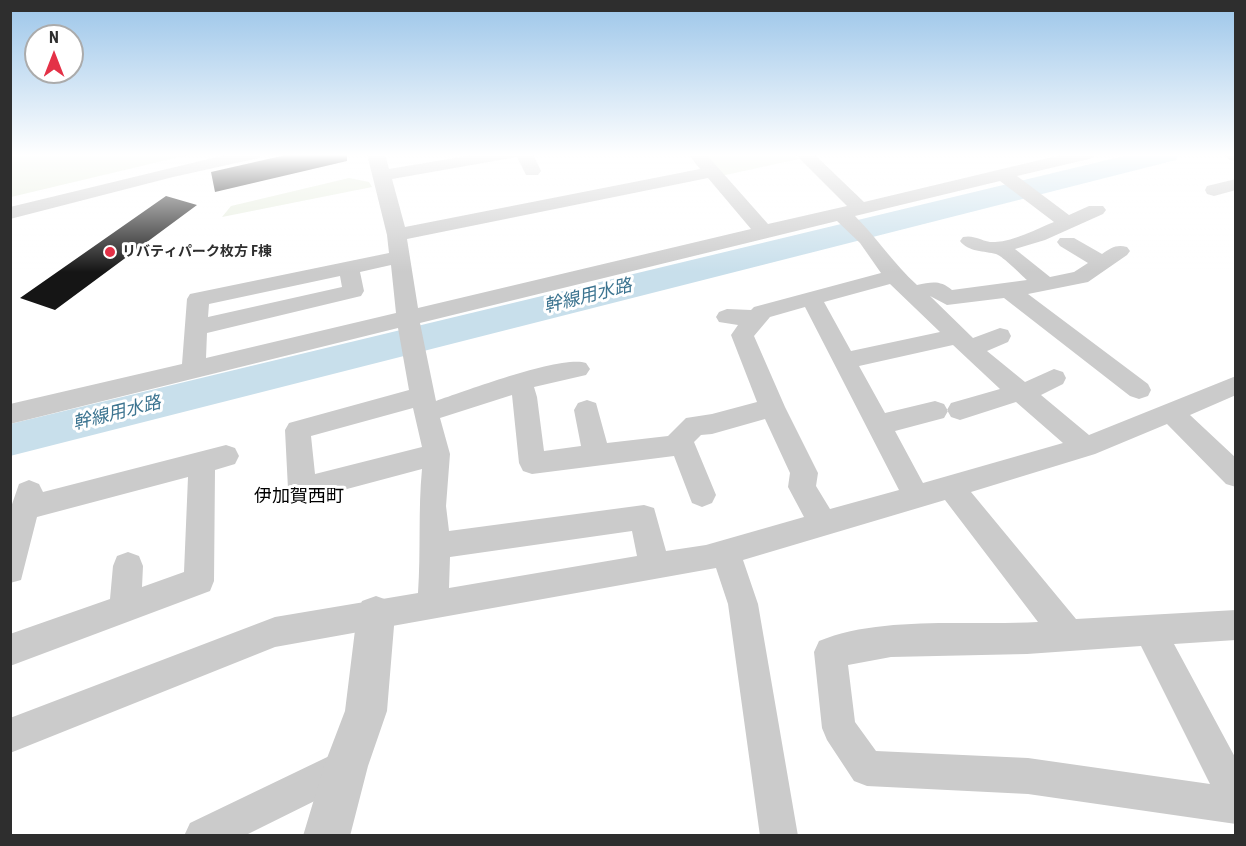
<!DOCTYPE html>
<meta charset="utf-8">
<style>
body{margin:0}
#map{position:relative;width:1246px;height:846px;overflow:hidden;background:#fff;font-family:"Roboto Condensed",sans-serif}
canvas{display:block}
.frame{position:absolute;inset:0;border:12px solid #2e2e2e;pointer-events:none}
.north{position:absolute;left:24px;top:24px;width:60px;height:60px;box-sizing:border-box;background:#fff;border:2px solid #ababab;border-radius:50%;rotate:0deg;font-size:16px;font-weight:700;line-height:24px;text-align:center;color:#2e2e2e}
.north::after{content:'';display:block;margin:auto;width:21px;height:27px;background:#e43147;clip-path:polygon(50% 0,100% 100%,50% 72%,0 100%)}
</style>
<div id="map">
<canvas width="1246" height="846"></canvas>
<div class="frame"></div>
<div class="north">N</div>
</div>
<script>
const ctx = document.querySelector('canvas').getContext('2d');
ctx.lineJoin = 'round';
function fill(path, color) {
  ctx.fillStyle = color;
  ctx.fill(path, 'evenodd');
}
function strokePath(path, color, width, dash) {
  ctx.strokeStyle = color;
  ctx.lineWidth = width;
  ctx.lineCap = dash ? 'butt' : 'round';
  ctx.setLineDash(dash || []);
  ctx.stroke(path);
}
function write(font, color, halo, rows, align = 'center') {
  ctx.font = font + ' "Roboto Condensed","Noto Sans JP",sans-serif';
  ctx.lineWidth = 6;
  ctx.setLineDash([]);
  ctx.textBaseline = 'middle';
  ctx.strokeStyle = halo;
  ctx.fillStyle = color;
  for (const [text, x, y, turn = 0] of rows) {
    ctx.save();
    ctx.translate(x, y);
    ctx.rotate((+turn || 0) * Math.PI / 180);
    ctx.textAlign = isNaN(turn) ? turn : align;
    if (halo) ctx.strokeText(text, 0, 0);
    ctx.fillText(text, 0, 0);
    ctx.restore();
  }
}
const green = new Path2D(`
 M10 154H192L11 197Z
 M701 154H794L799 159 721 176Z
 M349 178 369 182 372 187 222 217 231 206Z`);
const river = new Path2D(`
 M1132 154H1180L1176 160 10 456V424Z`);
const building = new Path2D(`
 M290 154H347V161L215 192 211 172Z
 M166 196 197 205 55 310 20 298Z`);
const minor = new Path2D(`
 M229 154H262L259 158 173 177 10 219V207Z
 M367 154H385L389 169 478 154H533L541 171 538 175H526L517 157 392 179 405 227 700 169 688 154H706L768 224 847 206 795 154H814L864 202 1065 154H1096L1093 158 1017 176 1069 215 1089 206H1103L1106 210 1103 214 1045 240 1015 249 1050 277 1074 272 1088 263 1060 246 1057 242 1060 238H1074L1102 254C1111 248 1116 244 1127 247L1130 251 1127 255 1088 282 1028 294 1148 384 1151 390 1148 396 1139 399 1130 396 1004 298 947 305 930 296 973 338 1000 328 1008 330 1011 336 1008 342 987 351 1025 382 1054 369 1063 372 1066 378 1063 384 1041 395 1089 435 1236 376V395L1190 415 1236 458V487L1226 484 1167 424 1095 454 971 492 1076 619 1236 610V640L1174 644 1236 759V824L1028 794 867 786 854 781 827 740 822 728 814 652 819 641C881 615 971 626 1038 622L945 500 743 560 758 604 798 836H760L728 604 716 568 275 647 10 753V718L275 617 418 593C421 551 418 510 422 469L302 501 292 497 288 489 285 430 289 423 409 390 398 328 10 424V404L182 364 187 299 190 294 389 253 387 235ZM708 178 751 229 418 308 407 239ZM1000 181 1054 222C1036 229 1015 241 995 242 984 243 975 234 963 237L960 241C968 252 985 251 996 254 1004 257 1021 275 1027 280L952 290C940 280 932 282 917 285 894 264 877 238 855 216ZM837 221 860 243 881 273 754 307 751 310 727 309 719 312 716 317 719 322 738 325 731 335 757 402 712 414 686 418 668 436 607 443 596 403 587 400 578 403 574 410 581 446 544 451 537 397 534 387 586 375 590 369 586 363C561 355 466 391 436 401L420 323ZM391 265 396 313 206 358 207 333 361 296 364 291 360 272ZM340 276 342 287 208 317 209 304ZM890 284 940 332 851 351 824 302ZM805 307 899 490 830 509 816 486 818 473 785 407 754 336 770 317ZM953 345 1000 389 951 403 947 410 951 417 960 420 1016 402 1063 443 923 483 895 431 944 418 948 411 944 404 935 401 885 413 859 366ZM512 395 519 463 523 471 532 474 674 456 692 503 702 507 712 503 716 495 694 442 701 435 712 434 765 419 790 473 788 487 804 517 706 545 666 551 654 508 644 505 449 531 446 506 450 454 440 418ZM413 408 422 447 315 474 311 436ZM632 531 637 556 449 588 450 557ZM1141 646 1210 784 1028 758 876 751 855 722 848 665 891 657 1027 654Z
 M1224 154H1236V161L1230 160Z
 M1236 179V190L1214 196 1207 194 1205 190 1207 186Z
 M226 445 235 448 239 456 235 464 215 470 214 581 210 591 10 666V634L110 599 113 566 117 556 128 552 139 556 143 566 142 587 184 572 188 477 37 517 21 580 10 583V510L19 484 29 480 39 484 43 492Z
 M346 748 359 753 364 766 359 779 244 836H184L190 823Z`);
const tertiary = new Path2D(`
 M376 596 390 601 395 614 387 711 368 766 350 836H303L324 766 345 711 357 614 362 601Z`);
const markers = [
 [110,252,6,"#e43147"]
];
const farPoinames = [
 ["リバティパーク枚方 F棟",122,252]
];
const waterNames = [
 ["幹線用水路",588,297,-14],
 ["幹線用水路",117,414,-14]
];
const neighbourhoodNames = [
 ["伊加賀西町",299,497]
];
fill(green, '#e5ecdc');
fill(river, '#c8dfeb');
fill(building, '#151515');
fill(minor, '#cbcbcb');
fill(tertiary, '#cbcbcb');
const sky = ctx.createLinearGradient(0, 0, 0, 272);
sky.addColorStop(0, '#9bc5e9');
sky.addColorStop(0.57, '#fff');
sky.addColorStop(1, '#ffffff00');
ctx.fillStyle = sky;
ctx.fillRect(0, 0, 1246, 272);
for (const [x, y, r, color] of markers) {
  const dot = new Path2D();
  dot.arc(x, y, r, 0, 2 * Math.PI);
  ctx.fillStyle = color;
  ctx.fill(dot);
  strokePath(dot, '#fff', 2);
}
write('bold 14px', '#2e2e2e', '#fff', farPoinames, 'left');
write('italic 18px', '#3c7490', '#fff', waterNames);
write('18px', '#000', '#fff', neighbourhoodNames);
</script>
